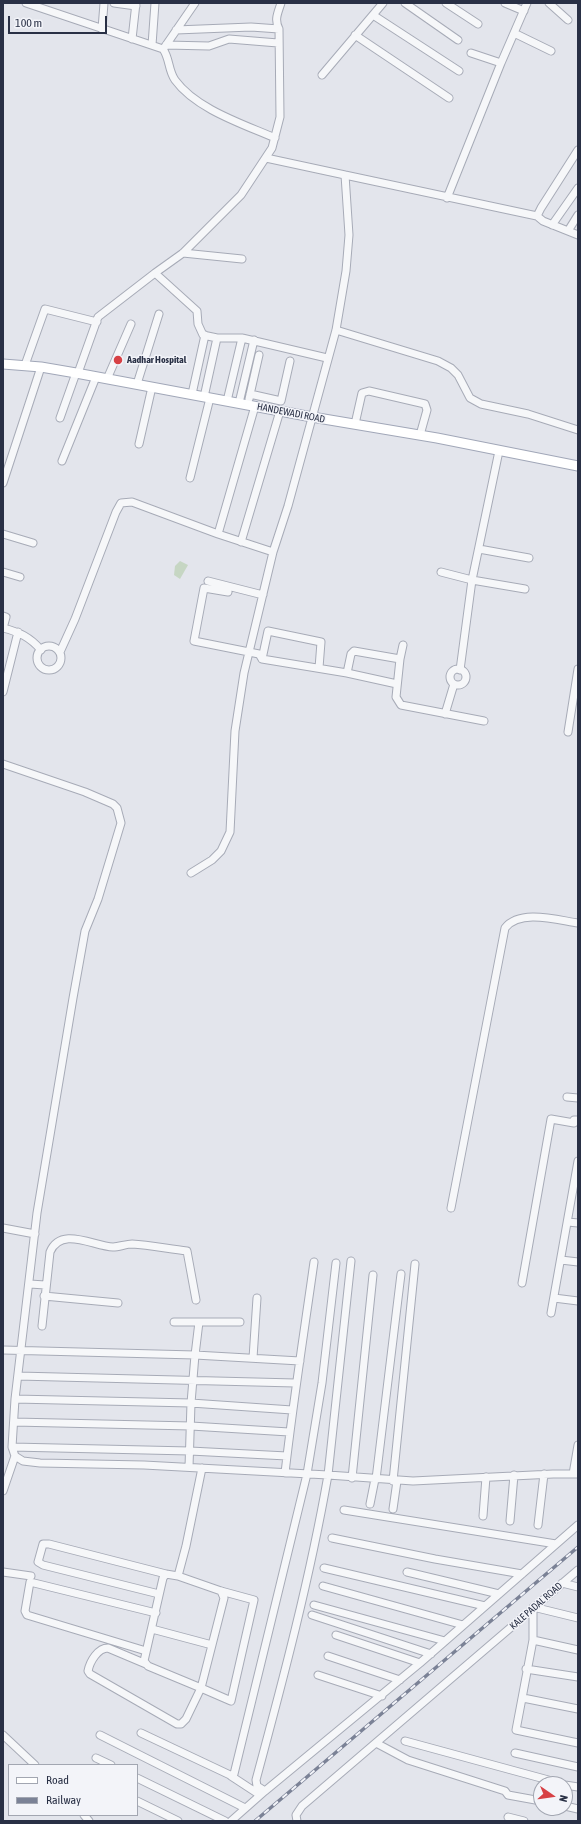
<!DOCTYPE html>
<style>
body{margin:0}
#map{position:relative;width:581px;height:1824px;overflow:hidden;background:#e3e5ec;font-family:"Asap Condensed",sans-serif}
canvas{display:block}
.frame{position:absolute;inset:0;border:4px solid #293045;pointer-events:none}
.legend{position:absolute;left:8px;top:1764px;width:130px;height:52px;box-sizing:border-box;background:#f3f4f9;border:1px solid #a2a6b1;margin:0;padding:5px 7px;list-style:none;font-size:12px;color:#293045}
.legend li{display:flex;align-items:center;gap:8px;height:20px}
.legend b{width:20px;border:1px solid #a2a6b1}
.north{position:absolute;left:533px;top:1776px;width:40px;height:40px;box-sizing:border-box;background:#f3f4f9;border:1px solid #a2a6b1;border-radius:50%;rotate:103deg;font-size:11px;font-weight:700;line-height:16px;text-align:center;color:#293045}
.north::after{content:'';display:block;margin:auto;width:14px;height:18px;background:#d74145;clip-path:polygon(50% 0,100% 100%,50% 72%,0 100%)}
.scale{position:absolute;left:8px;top:16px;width:99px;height:18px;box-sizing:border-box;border:2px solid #293045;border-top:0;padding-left:5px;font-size:12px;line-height:14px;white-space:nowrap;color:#293045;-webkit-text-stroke:3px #f3f4f9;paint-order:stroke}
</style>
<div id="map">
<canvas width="581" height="1824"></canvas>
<div class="frame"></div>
<ul class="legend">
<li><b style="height:5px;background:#fff"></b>Road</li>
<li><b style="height:5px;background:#7b8296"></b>Railway</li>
</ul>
<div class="north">N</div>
<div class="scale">100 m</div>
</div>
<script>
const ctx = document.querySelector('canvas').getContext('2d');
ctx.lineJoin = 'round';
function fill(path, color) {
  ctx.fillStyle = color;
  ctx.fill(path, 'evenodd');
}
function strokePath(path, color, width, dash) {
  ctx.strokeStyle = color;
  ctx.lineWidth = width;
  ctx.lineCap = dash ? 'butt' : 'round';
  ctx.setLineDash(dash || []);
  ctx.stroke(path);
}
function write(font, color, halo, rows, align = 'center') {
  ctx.font = font + ' "Asap Condensed",sans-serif';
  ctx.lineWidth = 3;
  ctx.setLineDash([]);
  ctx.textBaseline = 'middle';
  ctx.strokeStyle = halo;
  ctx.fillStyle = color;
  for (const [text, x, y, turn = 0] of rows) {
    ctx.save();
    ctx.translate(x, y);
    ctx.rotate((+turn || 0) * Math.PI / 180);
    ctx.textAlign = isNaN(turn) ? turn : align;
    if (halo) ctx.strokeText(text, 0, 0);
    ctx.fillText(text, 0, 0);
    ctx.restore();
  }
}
const green = new Path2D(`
 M180 561 188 565 180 579 174 575 175 566Z`);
const minor = new Path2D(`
 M26 3 163 49C170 59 168 70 175 80 196 109 243 124 275 138
 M114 3 136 6
 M281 3C278 13 274 19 279 29L280 117 272 148 241 195 183 253 155 273 197 311 198 324 203 335 217 338H242L327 358
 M405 3 458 40
 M446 3 478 24
 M505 3 524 11
 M549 3 568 20
 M373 15 459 71
 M102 29 104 3
 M176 30 251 27 279 29
 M514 33 551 51
 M355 35 449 98
 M132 39 136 3
 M152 45 155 3
 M166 45 209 46 229 39 278 43
 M164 48 195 3
 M471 53 501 63
 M322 75 383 3
 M578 150 541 208 537 216 543 221 578 235
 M266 158 345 175
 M447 198 501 63 527 3
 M552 225 578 188
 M568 231 578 215
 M183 253 242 259
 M336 330 438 361 451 368 458 375 470 398 481 404 528 414 578 430
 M25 365 45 309 97 322
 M78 373 98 317 155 273
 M107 379 131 324
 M137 384 159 314
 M192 394 205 335
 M250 394 281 401 290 361
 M204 397 217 338
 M249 399 259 355
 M227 401 242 338
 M239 403 254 340
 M60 418 76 373
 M355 424 362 393 369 391 425 404 427 410 420 435
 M139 444 152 387
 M62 461 96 377
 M190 478 210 398
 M3 483 41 367
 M3 534 33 543
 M218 534 255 406
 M241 542 280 411
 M479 549 529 558
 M3 572 20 577
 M441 572 472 580 525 589
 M208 581 263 595
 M228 592 204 588 194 641 259 654 262 659 347 673 351 654 354 651 400 659 403 645
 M3 616 6 617 3 628
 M3 628C19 632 30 637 41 650
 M37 658a12 12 0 1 1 24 0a12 12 0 1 1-24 0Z
 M60 652 75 619 116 512 121 503 132 502 218 534 273 552
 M262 659 268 631 321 642 319 668
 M400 659 396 697 401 705 484 721
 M450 677a8 8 0 1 1 16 0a8 8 0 1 1-16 0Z
 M460 670 472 580 499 451
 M347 673 397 684
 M3 692 18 632
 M445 714 454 684
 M568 732 578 669
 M3 764 85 792 113 804 117 808 121 823 98 899 85 931 73 998 37 1213 15 1399 12 1447 15 1456 23 1461 40 1463 144 1465 328 1475 351 1261
 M191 873 212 860 221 851 230 832 235 731 244 673 273 552 288 506 336 330 346 271 349 235 345 175 537 216
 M567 1097 578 1098
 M451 1208 505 928C520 909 557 920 578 923
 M568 1222 578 1223
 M3 1228 35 1234
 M561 1260 578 1262
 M522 1283 551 1119 574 1123V1120H578
 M30 1284 45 1285
 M44 1296 118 1303
 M554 1298 578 1301
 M551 1313 578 1161
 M174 1322H199
 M42 1326 50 1252C61 1226 93 1246 113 1247 119 1247 126 1244 132 1244 150 1245 169 1249 187 1251L196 1300
 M3 1350 195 1355 199 1322H240
 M253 1358 257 1298
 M18 1376 295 1383
 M15 1399 191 1403 292 1410
 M14 1422 191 1426 289 1432
 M12 1447 190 1451 287 1456
 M189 1467 191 1403 195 1355 300 1361
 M285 1473C293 1402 304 1333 314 1262
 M573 1474 578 1445
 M578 1474H553L413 1481 328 1475C310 1578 283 1680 256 1780L257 1786 265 1791 420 1663 578 1525
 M352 1478 373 1275
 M376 1479 401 1274
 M393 1481 415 1264
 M3 1491 15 1456
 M370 1504 375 1479
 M393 1509 397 1481
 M344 1510 556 1544
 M483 1516 486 1477
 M510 1521 514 1475
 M538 1525 544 1474
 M332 1538 435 1559 522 1574
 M324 1568 485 1606
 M3 1572 31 1576
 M407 1572 499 1594
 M178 1576 166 1574 163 1578 144 1661 148 1666 201 1688 224 1598 221 1591
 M562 1583 578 1587
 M323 1586 463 1625
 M159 1594 43 1565 38 1562 43 1544H49L166 1574
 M314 1605 445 1641
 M312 1615 431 1654
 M578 1618 533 1607V1640L516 1730 578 1743
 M152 1629 212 1645
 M336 1635 420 1663
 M533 1640 578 1650
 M146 1651 27 1615 25 1611 30 1582 156 1613
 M328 1656 400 1680
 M146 1664 108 1648C98 1648 90 1661 88 1671L90 1674 177 1724H181L186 1719 201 1688 231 1701 254 1600 221 1591 178 1576 186 1546 202 1468
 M526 1669 578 1677
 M318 1675 382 1696
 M523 1698 578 1709
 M141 1733 230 1775 234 1774 307 1474 322 1383 336 1263
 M3 1735 35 1765
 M100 1735 245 1808
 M405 1741 563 1784
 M376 1743 408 1760 505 1791 508 1795 541 1801
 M515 1753 578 1767
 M96 1758 111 1765
 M231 1776 260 1795
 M137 1778 225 1821
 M565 1785 578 1787
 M137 1801 178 1821
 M565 1806 578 1809
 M84 1815 89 1821
 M508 1817 524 1821
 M231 1821 265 1791
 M297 1821 296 1815 302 1806 578 1570`);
const major = new Path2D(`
 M3 364 41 367 76 373 312 417 437 438 578 466`);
const rail = new Path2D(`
 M255 1821 578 1547`);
const markers = [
 [118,360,5,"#d74145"]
];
const poiNames = [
 ["Aadhar Hospital",127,360]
];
const streetNames = [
 ["HANDEWADI ROAD",291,413,11],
 ["KALE PADAL ROAD",536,1606,-41]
];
fill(green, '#c6d6c3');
strokePath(minor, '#a7abb7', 9);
strokePath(major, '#a1a7b8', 11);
strokePath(minor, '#f6f7f9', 7);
strokePath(major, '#fff', 9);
strokePath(rail, '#7b8296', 3.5);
strokePath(rail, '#f3f4f9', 2, [6]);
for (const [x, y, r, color] of markers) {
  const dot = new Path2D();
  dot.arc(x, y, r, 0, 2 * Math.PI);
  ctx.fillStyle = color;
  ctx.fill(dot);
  strokePath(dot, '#f3f4f9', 1.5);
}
write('bold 10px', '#293045', '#f3f4f9', poiNames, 'left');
write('10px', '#293045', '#f3f4f9', streetNames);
</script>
